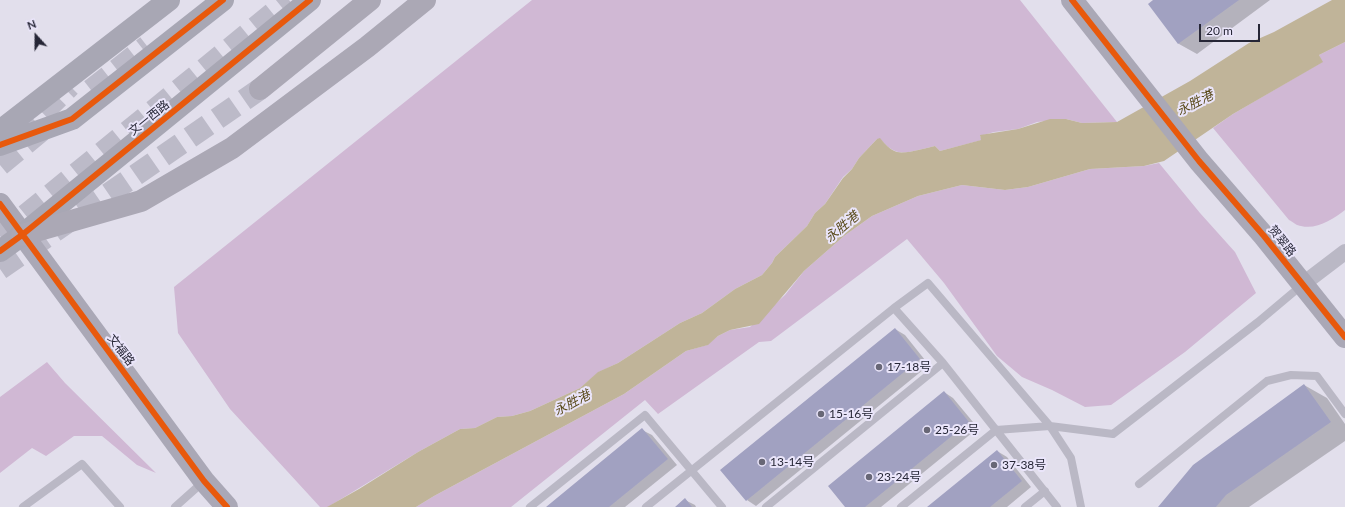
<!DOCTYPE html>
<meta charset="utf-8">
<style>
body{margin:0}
#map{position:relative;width:1345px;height:507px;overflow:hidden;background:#e2dfec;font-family:Lato,sans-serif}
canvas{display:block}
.north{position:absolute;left:16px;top:16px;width:40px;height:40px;-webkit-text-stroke:3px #eae5fa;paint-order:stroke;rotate:339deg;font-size:11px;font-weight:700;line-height:16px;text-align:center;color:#262636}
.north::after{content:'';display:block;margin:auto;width:14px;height:18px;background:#262636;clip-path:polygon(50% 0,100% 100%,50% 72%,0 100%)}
.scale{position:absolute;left:1199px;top:24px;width:61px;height:18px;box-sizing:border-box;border:2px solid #262636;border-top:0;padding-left:5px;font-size:12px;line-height:14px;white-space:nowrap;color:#262636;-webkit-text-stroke:3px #eae5fa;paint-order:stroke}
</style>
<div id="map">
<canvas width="1345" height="507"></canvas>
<div class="north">N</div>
<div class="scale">20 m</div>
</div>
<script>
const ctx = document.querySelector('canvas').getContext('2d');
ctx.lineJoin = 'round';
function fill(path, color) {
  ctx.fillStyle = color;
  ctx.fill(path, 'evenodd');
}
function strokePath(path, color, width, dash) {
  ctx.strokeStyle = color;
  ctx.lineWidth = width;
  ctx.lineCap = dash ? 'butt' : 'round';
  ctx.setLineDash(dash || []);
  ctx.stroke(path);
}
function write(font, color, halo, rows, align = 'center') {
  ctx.font = font + ' Lato,"Noto Sans SC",sans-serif';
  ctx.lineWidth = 4;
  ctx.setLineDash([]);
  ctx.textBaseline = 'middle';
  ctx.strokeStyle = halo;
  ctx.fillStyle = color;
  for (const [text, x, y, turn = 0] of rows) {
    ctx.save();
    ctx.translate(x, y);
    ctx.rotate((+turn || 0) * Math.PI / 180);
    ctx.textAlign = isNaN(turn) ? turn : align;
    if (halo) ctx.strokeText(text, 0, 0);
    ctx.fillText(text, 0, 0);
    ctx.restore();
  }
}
const green = new Path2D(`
 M532 0H1020L1117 122 1082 123 1066 119 1037 122 1018 129 994 132 980 136 982 140 940 151 935 146C926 148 907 154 898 152 890 150 885 144 880 139H877L859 158 852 169 843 177 825 204 815 213 807 226 775 257 772 263 762 275 735 289 702 313 680 323 618 363 599 372 580 388 530 411 512 416 497 417 475 428 460 429 418 452 328 507H320L230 409 178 333 174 287Z
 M1345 42V210C1333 219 1317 230 1301 226 1297 226 1293 222 1289 220L1213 128 1233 114 1322 62 1319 55Z
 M1159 163 1200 213 1235 252 1256 293 1185 352 1111 405 1085 407 1052 390 1022 377 997 356 944 283 907 239 771 341 759 342 658 414 645 400 511 507H416L434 496 624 394 686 351 707 345 718 336 730 330 750 327 785 295 804 271 844 236 872 216 918 196 962 185 1005 190 1028 187 1090 169 1144 166Z
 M47 362 65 383 156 473 137 465 102 436H74L46 456 32 448 0 473V397Z`);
const water = new Path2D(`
 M1332 0H1345V42L1319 55 1323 62 1233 114 1164 161 1144 166 1090 169 1028 187 1005 190 962 185 918 196 872 216 844 236 804 271 759 324 730 330 718 336 708 345 686 351 624 394 434 496 416 507H327L359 489 418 452 460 429 475 428 497 417 512 416 530 411 580 388 598 372 618 363 680 323 702 313 735 289 762 275 772 263 775 257 807 226 815 213 825 204 843 178 852 169 859 158 877 139 880 138C885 144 890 150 897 152 907 154 926 148 935 146L940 151 981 140 980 135 1018 129 1050 119H1066L1082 123 1117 122 1190 81 1249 43 1274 32Z`);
const shadow = new Path2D(`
 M1155 0H1270L1197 54 1179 44 1150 4Z
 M895 329 905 335 929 365 756 506 747 500Z
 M1304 385 1327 398 1345 424V441L1249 507H1159Z
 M944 392 953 398 978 428 881 507H847Z
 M642 430 652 435 677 465 625 507H547Z
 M997 451 1007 457 1031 487 1007 507H929Z
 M685 500 695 505 696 507H676Z`);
const building = new Path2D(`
 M1153 0H1239L1178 44 1148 4Z
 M895 328 920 359 746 501 720 470Z
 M1304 384 1331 422 1226 495 1216 507H1158L1193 465Z
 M944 391 969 422 865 507H845L828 486Z
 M642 428 668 459 609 507H546Z
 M997 450 1022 481 990 507H927Z
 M685 498 692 507H675Z`);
const highwayTunnel = new Path2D(`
 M91 90 147 46
 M19 136 70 86
 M0 165 41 131
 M0 236 289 0
 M0 269 260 89`);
const lane = new Path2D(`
 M894 308 943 363 996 430 1050 426 1113 434 1258 322 1302 285
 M1139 484 1267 381 1291 375 1317 376 1345 414
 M23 507 82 464 120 507
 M175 507 203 482
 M530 507 645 415 722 507
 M646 507 894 308 928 283 1050 426 1071 458 1081 507
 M766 507 943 363
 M901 507 996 430 1057 507
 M1025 507 1045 491`);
const street = new Path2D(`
 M1303 284 1345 252`);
const secondary = new Path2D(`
 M1072 0 1199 161 1264 236 1345 337
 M0 204 204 481 227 507`);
const primary = new Path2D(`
 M0 131 169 0
 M0 145 72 119 223 0
 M0 251 22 235 310 0`);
const highway = new Path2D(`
 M260 89 370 0
 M22 235 141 201 232 148 367 47 425 0`);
const cycleway = new Path2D(`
 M1072 0 1199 161 1264 236 1345 337
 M0 145 72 119 223 0
 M0 204 204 481 227 507
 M0 251 22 235 310 0`);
const markers = [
 [879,367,4,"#686776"],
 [821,414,4,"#686776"],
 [927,430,4,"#686776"],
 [762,462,4,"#686776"],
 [994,465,4,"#686776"],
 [869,477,4,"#686776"]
];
const streetNames = [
 ["文一西路",149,118,-39],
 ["贺翠路",1282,241,51],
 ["文福路",121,350,53]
];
const poiNames = [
 ["17-18号",887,367],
 ["15-16号",829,414],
 ["25-26号",935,430],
 ["13-14号",770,462],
 ["37-38号",1002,465],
 ["23-24号",877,477]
];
const waterNames = [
 ["永胜港",1195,103,-27],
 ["永胜港",842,227,-40],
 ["永胜港",572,403,-28]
];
fill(green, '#d0b8d4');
fill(water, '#c0b499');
fill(shadow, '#0003');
fill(building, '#a1a1c1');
strokePath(highwayTunnel, '#bcbac8', 22, [22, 11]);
strokePath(lane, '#bab8c5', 8);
strokePath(street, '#bab8c5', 16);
strokePath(secondary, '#aaa8b6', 22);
strokePath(primary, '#a8a7b4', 22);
strokePath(highway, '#aba8b5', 22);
strokePath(cycleway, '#e8590c', 6);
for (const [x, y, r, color] of markers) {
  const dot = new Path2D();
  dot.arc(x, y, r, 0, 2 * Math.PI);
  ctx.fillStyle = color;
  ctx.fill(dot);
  strokePath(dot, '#eae5fa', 1.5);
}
write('12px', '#262636', '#eae5fa', streetNames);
write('12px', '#262636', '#eae5fa', poiNames, 'left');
write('italic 13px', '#594a1a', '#eae5fa', waterNames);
</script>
